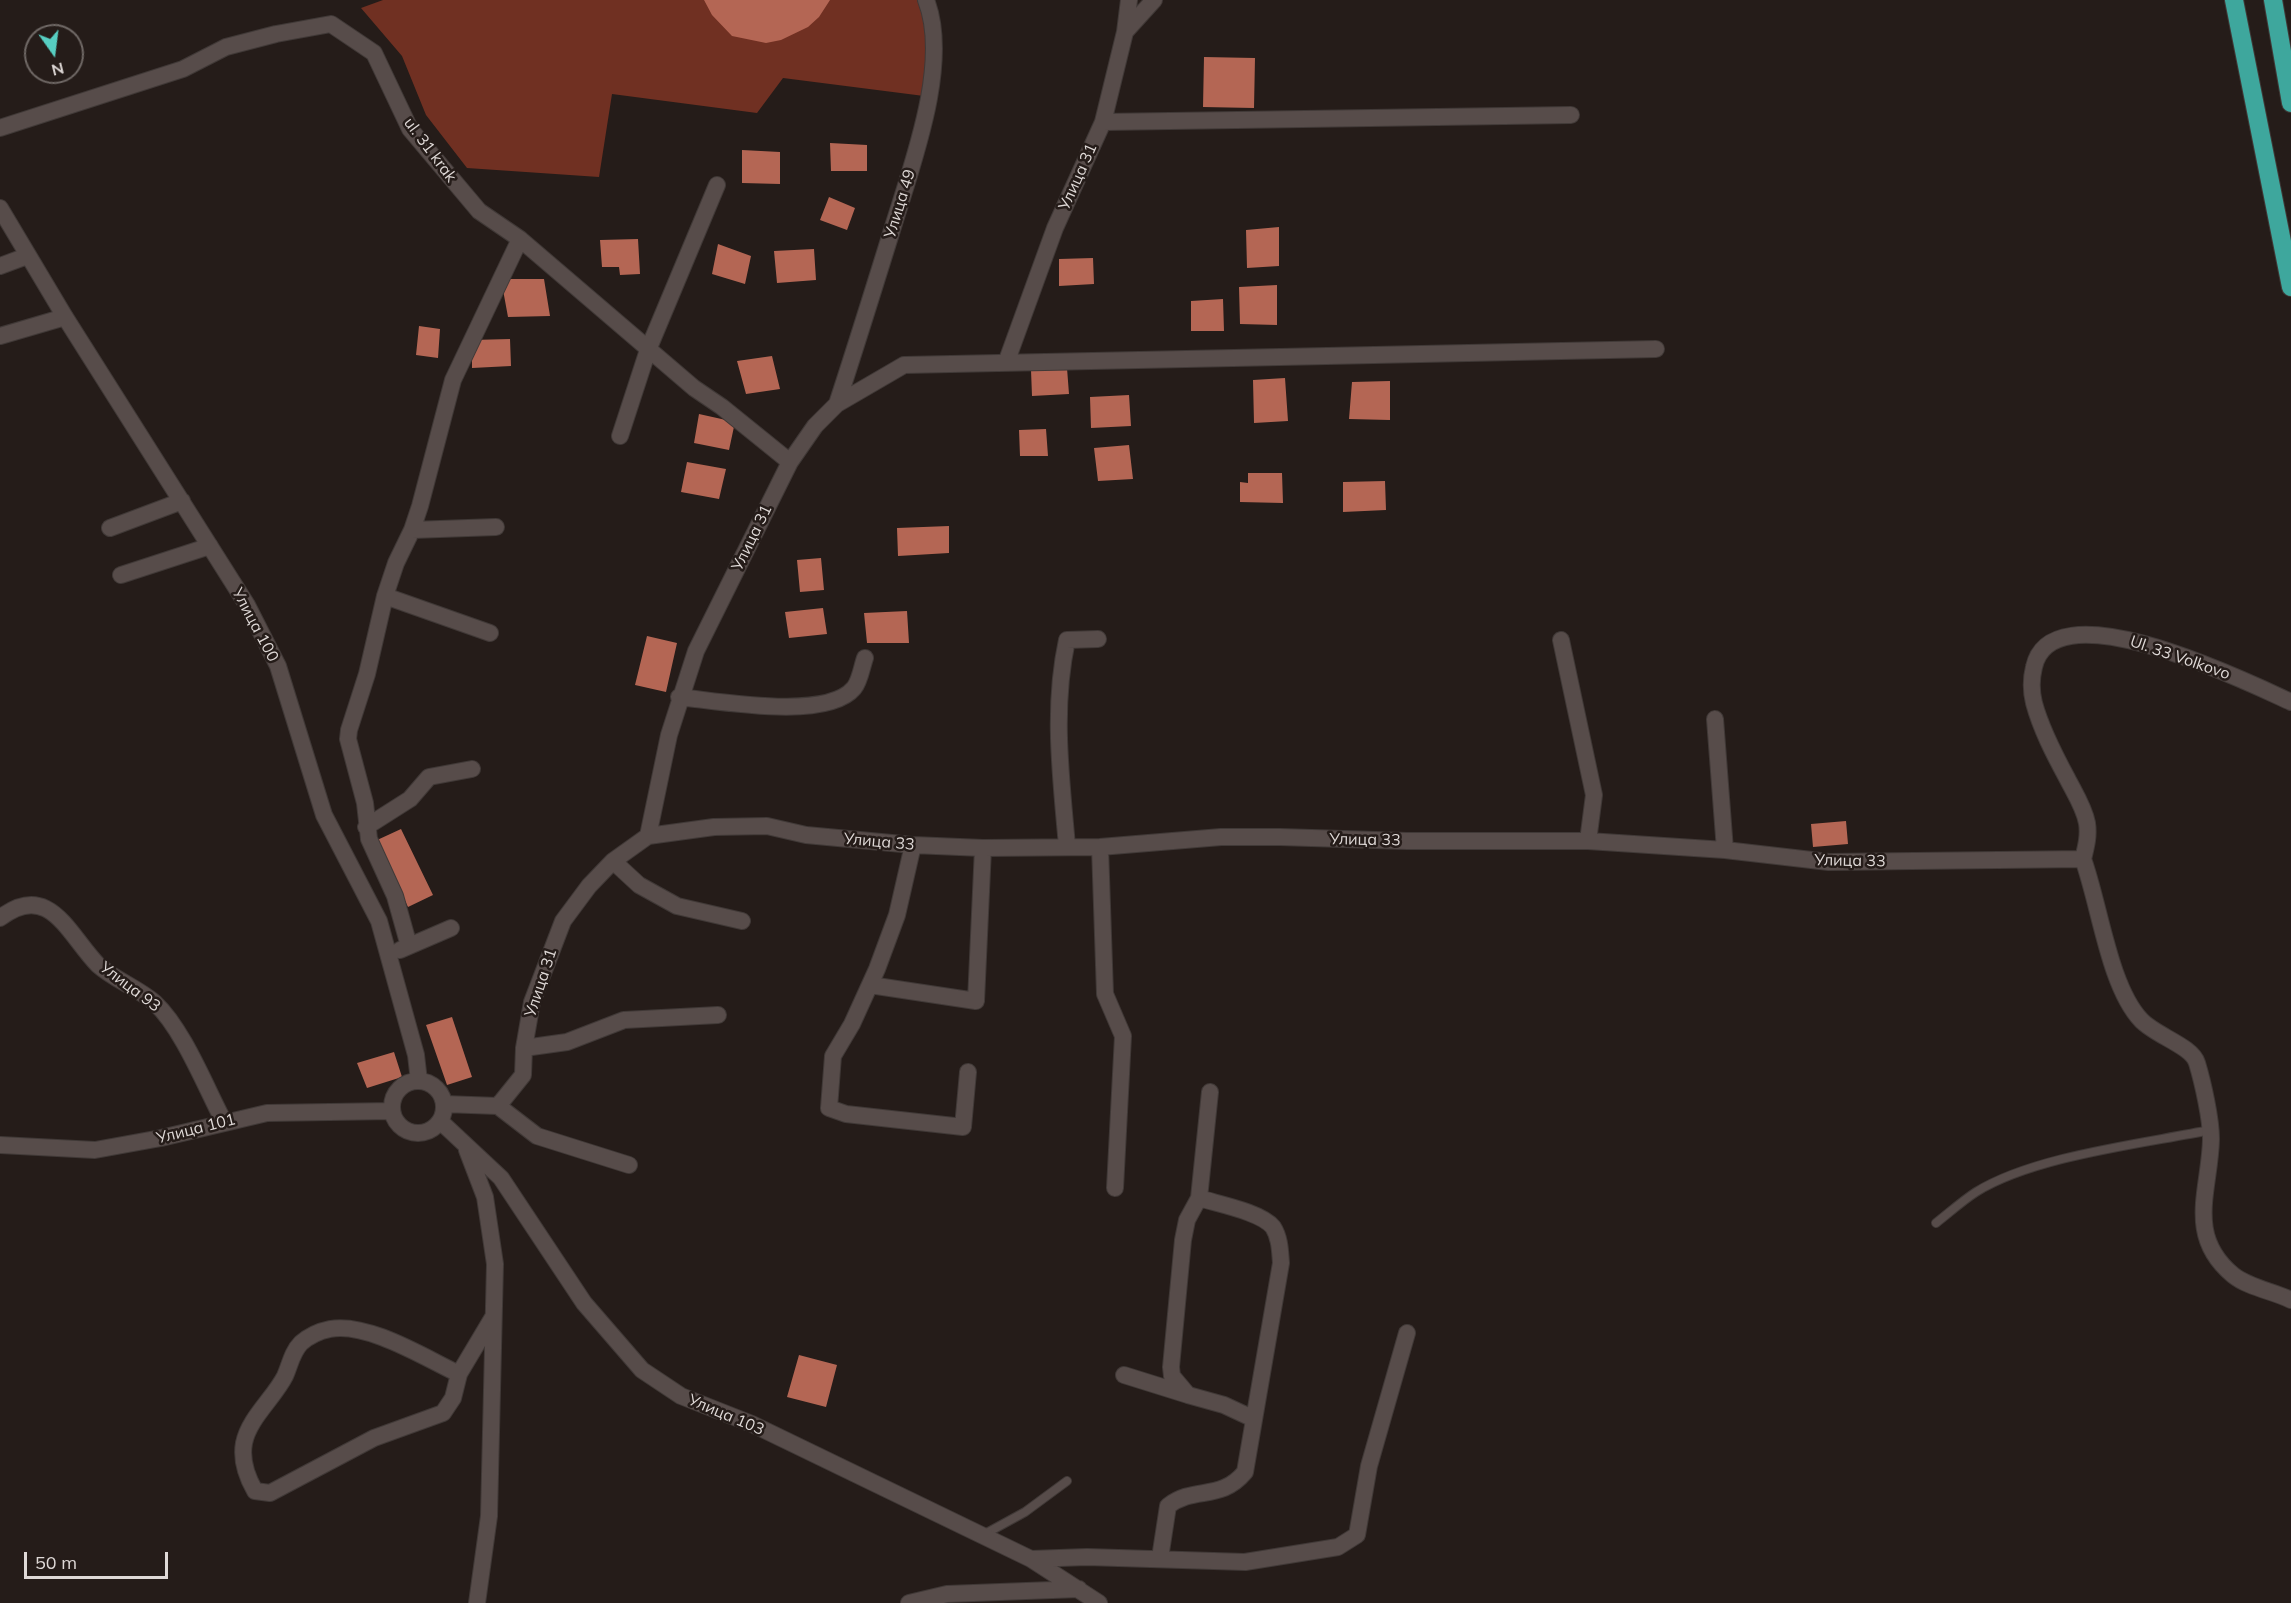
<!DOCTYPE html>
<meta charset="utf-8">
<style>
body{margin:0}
#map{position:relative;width:2291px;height:1603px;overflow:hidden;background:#251c19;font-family:Mulish,sans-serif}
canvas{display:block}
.north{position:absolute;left:24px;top:24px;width:60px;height:60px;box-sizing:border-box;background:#251c19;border:2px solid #6f6865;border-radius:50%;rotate:166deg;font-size:16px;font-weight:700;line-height:24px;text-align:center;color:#dfd9d7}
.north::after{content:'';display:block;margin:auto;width:21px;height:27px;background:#57cec2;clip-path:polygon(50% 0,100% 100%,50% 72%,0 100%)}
.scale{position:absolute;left:24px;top:1552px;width:144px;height:27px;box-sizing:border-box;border:3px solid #dfd9d7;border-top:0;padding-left:8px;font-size:18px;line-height:21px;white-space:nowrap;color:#dfd9d7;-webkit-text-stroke:4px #251c19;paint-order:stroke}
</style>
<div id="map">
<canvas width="2291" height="1603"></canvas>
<div class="north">N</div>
<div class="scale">50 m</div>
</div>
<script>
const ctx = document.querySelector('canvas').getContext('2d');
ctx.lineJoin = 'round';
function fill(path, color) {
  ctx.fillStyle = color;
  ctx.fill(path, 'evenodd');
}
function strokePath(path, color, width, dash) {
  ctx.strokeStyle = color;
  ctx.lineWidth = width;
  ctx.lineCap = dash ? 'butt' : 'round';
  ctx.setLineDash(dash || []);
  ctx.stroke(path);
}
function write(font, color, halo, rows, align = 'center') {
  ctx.font = font + ' Mulish,sans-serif';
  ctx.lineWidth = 5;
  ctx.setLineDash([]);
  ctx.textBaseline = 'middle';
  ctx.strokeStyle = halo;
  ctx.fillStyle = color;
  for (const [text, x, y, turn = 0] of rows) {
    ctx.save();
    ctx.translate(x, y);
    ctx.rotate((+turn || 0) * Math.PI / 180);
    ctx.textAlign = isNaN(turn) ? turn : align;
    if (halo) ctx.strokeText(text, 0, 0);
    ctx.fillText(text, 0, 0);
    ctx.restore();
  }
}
const green = new Path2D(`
 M383 0H917L935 35 924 96 783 78 757 113 612 94 599 177 467 168 426 115 402 56 361 8Z`);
const building = new Path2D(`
 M704 0H830L819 17 808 27 781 40 766 43 732 36 712 15Z
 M1204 57 1255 58 1254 108 1203 107Z
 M830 143 867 145V171H831Z
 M742 150 780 152V184L742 183Z
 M829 197 855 208 847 230 820 220Z
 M1279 227V266L1247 268 1246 230Z
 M638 239 640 274 620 275 619 267H602L600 240Z
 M718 244 751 256 745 284 712 274Z
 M814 249 816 280 777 283 774 251Z
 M1093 258 1094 284 1059 286V259Z
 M501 279H544L550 316 508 317Z
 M1277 285V325L1240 324 1239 287Z
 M1223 299 1224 331H1191V301Z
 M419 326 440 329 438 358 416 355Z
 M510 339 511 366 472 368V340Z
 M772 356 780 389 746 394 737 361Z
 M1067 368 1069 394 1032 396 1031 370Z
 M1285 378 1288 421 1254 423 1253 380Z
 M1390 381V420L1349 419 1352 382Z
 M1129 395 1131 426 1091 428 1090 397Z
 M699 414 735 422 729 450 694 443Z
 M1046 429 1048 456H1020L1019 430Z
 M1129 445 1133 479 1098 481 1094 448Z
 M687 462 726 469 719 499 681 492Z
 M1248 473H1282L1283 503 1240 502V482L1248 483Z
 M1385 481 1386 510 1343 512V482Z
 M949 526V553L898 556 897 528Z
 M821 558 824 590 800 592 797 560Z
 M823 608 827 634 789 638 785 612Z
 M907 611 909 643H867L864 613Z
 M647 636 677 643 666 692 635 685Z
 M1846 821 1848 844 1813 847 1811 824Z
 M401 829 433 895 408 907 375 841Z
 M452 1017 472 1077 447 1085 426 1025Z
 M394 1052 402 1077 367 1088 357 1063Z
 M799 1355 837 1365 826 1407 787 1397Z`);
const service = new Path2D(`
 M1936 1223C1949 1213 1962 1201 1976 1192 2034 1156 2141 1144 2210 1130
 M983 1535 1025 1512 1067 1481`);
const minor = new Path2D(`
 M1125 32 1154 0
 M1103 122 1571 115
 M0 128 183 69 226 47 276 34 331 24 374 53 410 129 479 211 520 239 694 388 722 407 790 462
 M0 208 65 317 247 605 278 666 324 815 379 921 416 1055 419 1081
 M0 266 27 256
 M0 336 65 317
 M1006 363 1055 228 1103 122 1125 32 1129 0
 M837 404C856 346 874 288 892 230 911 167 951 64 926 0
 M620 436 648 350 717 185
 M110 528 182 501
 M412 530 496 527
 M121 575 210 546
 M385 596 490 633
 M1561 640 1594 795 1588 841
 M679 697C719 701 827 721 854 688 860 681 862 666 865 658
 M1715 719 1725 850
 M366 827 410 799 429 777 472 769
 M648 836 714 827 767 826 806 835 913 845 983 848 1100 847 1221 837H1280L1407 841H1588L1725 850 1829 862 2083 859
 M913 845 897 915 877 969 852 1024 833 1056 829 1108 846 1114 963 1127 968 1072
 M1067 846C1061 777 1052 709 1067 640L1098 639
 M1100 847 1105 994 1123 1036 1115 1188
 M2083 859C2100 906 2109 986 2141 1020 2156 1036 2192 1046 2197 1063 2203 1083 2211 1119 2211 1139 2210 1190 2185 1235 2233 1275 2249 1288 2273 1291 2291 1300
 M2083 859C2086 847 2089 836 2087 823 2084 807 2074 792 2067 778 2054 754 2041 729 2034 703 2031 691 2031 679 2034 667 2052 586 2245 681 2291 702
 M613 861 639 885 677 906 742 921
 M0 918C49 880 68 934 98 965 115 980 138 988 155 1003 183 1029 206 1088 224 1122
 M409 946 395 896 369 839 365 803 348 739 349 730 367 674 385 596 396 563 412 530 420 506 453 380 520 239
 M400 950 451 928
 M870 985 976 1001 983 848
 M524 1048 567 1042 624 1020 718 1015
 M392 1107a26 26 0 1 1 52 0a26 26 0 1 1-52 0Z
 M1210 1092 1199 1198 1187 1220 1183 1240 1171 1367 1172 1376 1188 1395 1224 1405 1254 1419
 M444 1104 498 1106 523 1075 524 1048 532 1002 563 921 589 886 613 861 648 836 669 735 696 651 790 462 815 426 837 404 904 365 1656 349
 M498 1106 537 1136 629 1165
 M440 1121 501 1178 584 1303 642 1370 681 1396 752 1424 1031 1559 1099 1603
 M0 1145 95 1150 161 1138 267 1113 392 1111
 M467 1150 485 1197 495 1264 489 1516 477 1603
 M459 1374 453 1398 443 1413 374 1438 270 1493 255 1491C247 1477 241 1459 244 1443 249 1418 274 1398 285 1376 290 1365 292 1352 301 1343 309 1336 320 1331 330 1329 368 1322 425 1358 459 1374L493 1317
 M1124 1375 1188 1395
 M1160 1558 1168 1506C1195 1485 1220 1502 1245 1472L1281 1263C1280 1251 1280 1238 1273 1227 1261 1212 1218 1204 1199 1198
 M1031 1559 1087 1557 1245 1562 1338 1547 1357 1535 1369 1466 1407 1333
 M909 1603 947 1594 1079 1589`);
const motorway = new Path2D(`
 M2234 0 2291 287
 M2273 0 2291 103`);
const streetNames = [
 ["ul. 31 krak",430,150,53],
 ["Улица 31",1078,177,-66],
 ["Улица 49",900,204,-73],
 ["Улица 31",752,538,-64],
 ["Улица 100",255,625,62],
 ["Ul. 33 Volkovo",2180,658,19],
 ["Улица 33",1365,840,1],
 ["Улица 33",879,842,5],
 ["Улица 33",1850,861,1],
 ["Улица 31",541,983,-72],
 ["Улица 93",130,987,37],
 ["Улица 101",196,1129,-14],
 ["Улица 103",726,1415,23]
];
fill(green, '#703022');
fill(building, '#b46654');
strokePath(service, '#403937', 10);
strokePath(minor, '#403937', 18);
strokePath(motorway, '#403937', 20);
strokePath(service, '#574c4a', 8);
strokePath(minor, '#574c4a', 16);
strokePath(motorway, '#3ea79d', 18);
write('16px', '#dfd9d7', '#251c19', streetNames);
</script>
